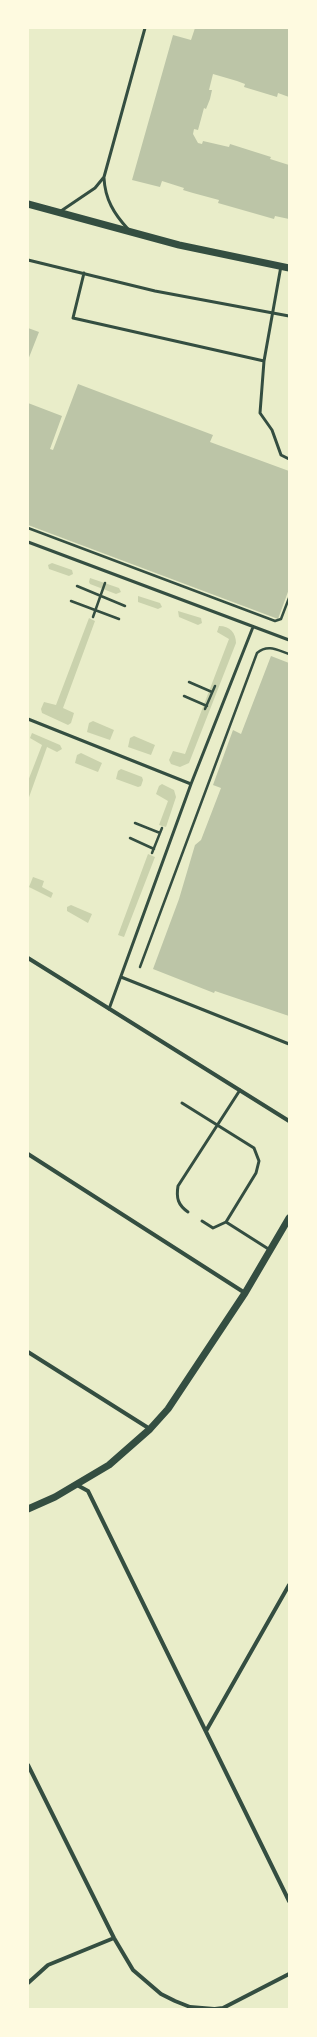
<!DOCTYPE html>
<style>
body{margin:0}
#map{position:relative;width:317px;height:2037px;overflow:hidden;background:#e9edc9;font-family:"Sofia Sans Condensed",sans-serif}
canvas{display:block}
.frame{position:absolute;inset:0;border:29px solid #fefae0;pointer-events:none}
</style>
<div id="map">
<canvas width="317" height="2037"></canvas>
<div class="frame"></div>
</div>
<script>
const ctx = document.querySelector('canvas').getContext('2d');
ctx.lineJoin = 'round';
function fill(path, color) {
  ctx.fillStyle = color;
  ctx.fill(path, 'evenodd');
}
function strokePath(path, color, width, dash) {
  ctx.strokeStyle = color;
  ctx.lineWidth = width;
  ctx.lineCap = dash ? 'butt' : 'round';
  ctx.setLineDash(dash || []);
  ctx.stroke(path);
}
const green = new Path2D(`
 M52 563 72 570 73 574 69 576 49 569 48 565Z
 M90 578 119 588 121 592 116 594 90 584 89 582Z
 M138 596 160 603 162 607 158 609 138 602Z
 M178 611 201 618 202 623 198 625 179 617Z
 M89 618 95 621 63 708 74 713 71 723 68 725 42 713 41 709 44 702 56 705Z
 M219 626C230 626 236 633 236 643L189 763 180 767 171 764 169 760 173 751 185 754 229 639 217 632Z
 M93 721 114 730 110 740 87 732 89 723Z
 M32 733 60 745 62 749 57 752 47 747 28 800V781L42 745 30 738Z
 M134 736 155 745 151 755 128 747 130 738Z
 M81 753 102 763 98 772 75 763 77 755Z
 M121 769 142 777 143 780 141 786 138 787 116 779 118 771Z
 M162 784 174 790 176 797 166 827 159 825 168 801 156 794 159 786Z
 M148 854 155 857 124 937 118 935Z
 M33 877 44 881 42 887 53 893 51 898 29 887Z
 M71 905 92 914 88 923 67 911V907Z`);
const building = new Path2D(`
 M195 28H289V97L278 93 277 97 244 87 245 84 237 81 213 74 209 90H212L210 99 206 109 204 108 198 130 194 129 193 134 198 143 202 144 203 141 229 147 230 144 271 157 270 159 289 165V219L275 216 274 219 218 203 219 200 193 193 183 190 184 188 162 181 160 187 132 180 173 35 191 40Z
 M28 328 39 332 28 360Z
 M78 384 213 435 210 442 289 471V589L278 619 28 525V403L62 416 50 449 53 450Z
 M271 656 289 663V1016L215 991 214 993 153 969 179 899 195 845 201 840 221 788 213 785 233 730 241 734Z`);
const path = new Path2D(`
 M28 528 275 621 281 619 289 598
 M77 586 125 606
 M71 601 119 619
 M93 617 105 583
 M189 682 212 692
 M184 696 207 706
 M205 709 215 686
 M135 823 160 833
 M130 838 154 849
 M152 853 162 828
 M140 967 257 653C268 644 277 650 289 654`);
const service = new Path2D(`
 M104 178C105 199 114 214 128 229
 M61 211 95 188 104 177 145 28
 M28 260 155 291 289 316
 M281 266 264 361 260 413 272 430 281 455 289 459
 M84 273 73 318 264 361
 M28 542 289 640
 M28 719 191 784
 M121 977 289 1044
 M109 1009 191 784 253 627
 M182 1103 254 1148 259 1161 256 1173 226 1222 270 1250
 M188 1212C178 1205 176 1198 178 1186L240 1090
 M202 1221 213 1228 226 1222`);
const minor = new Path2D(`
 M28 958 289 1121
 M28 1154 245 1293
 M28 1352 150 1429
 M77 1485 88 1491 289 1901
 M206 1731 289 1585
 M28 1765 114 1938 133 1970 161 1994 175 2001 190 2007 214 2009
 M28 1983 48 1965 114 1938
 M215 2009 223 2008 289 1974`);
const tertiary = new Path2D(`
 M28 204 179 245 289 268
 M28 1509 55 1497 109 1465 150 1429 168 1409 245 1293 289 1218`);
fill(green, '#cad2ad');
fill(building, '#bcc5a7');
strokePath(path, '#344e41', 2.5);
strokePath(service, '#344e41', 3);
strokePath(minor, '#344e41', 4);
strokePath(tertiary, '#344e41', 7);
</script>
